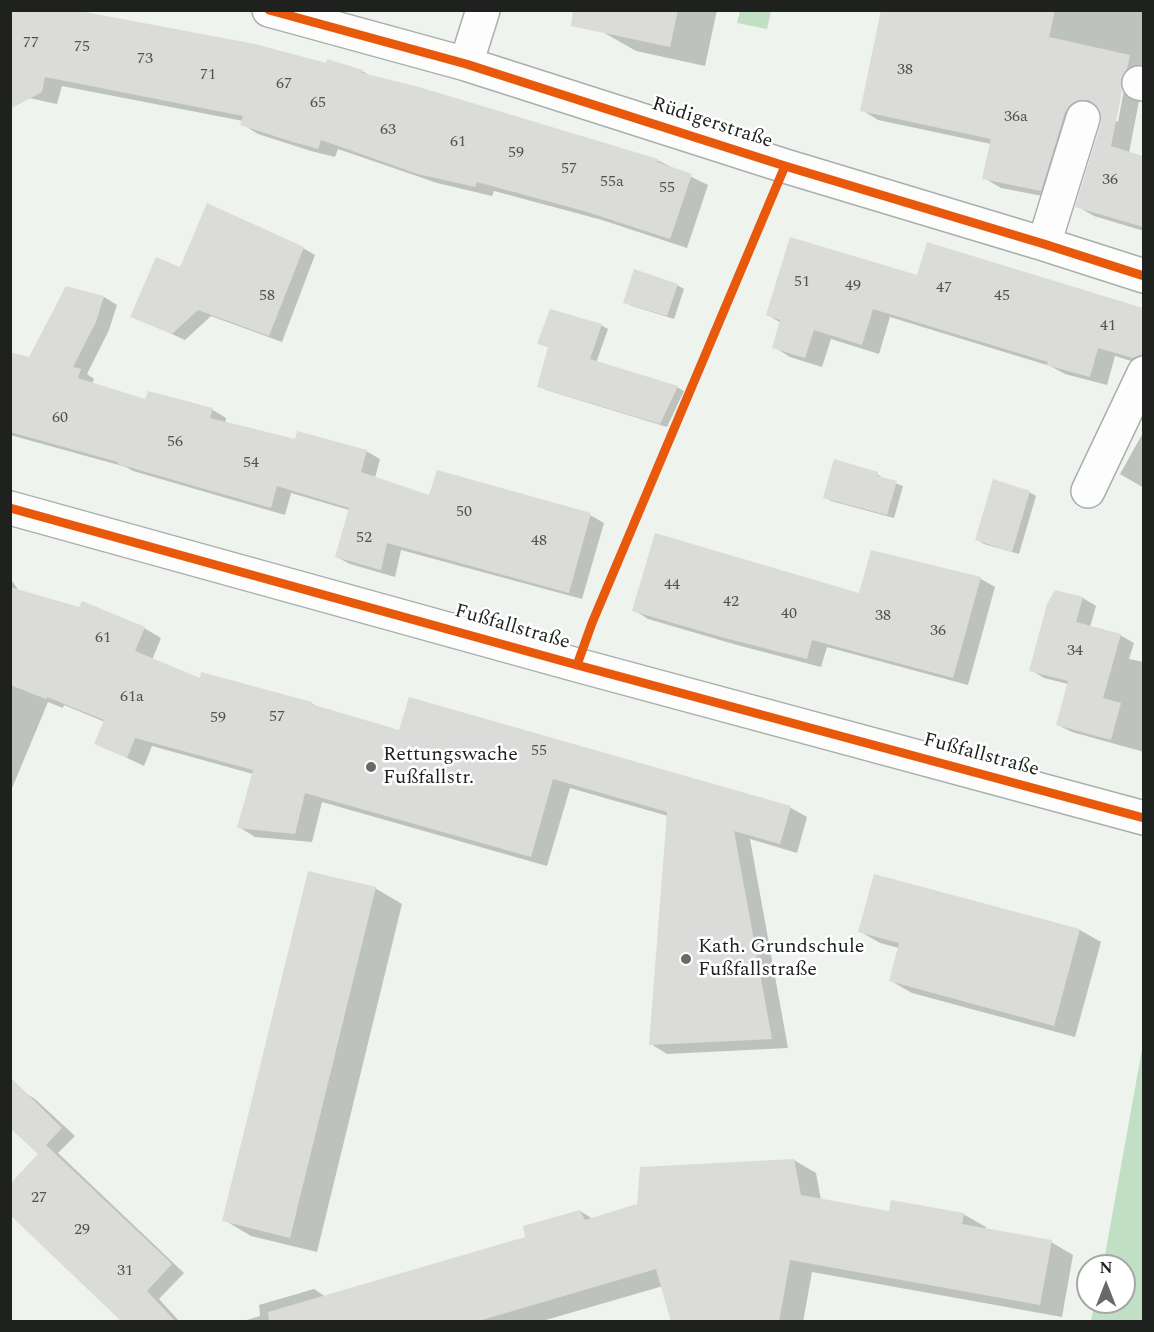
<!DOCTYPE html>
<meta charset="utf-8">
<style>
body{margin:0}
#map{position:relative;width:1154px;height:1332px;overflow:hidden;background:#eef3ee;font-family:Spectral,serif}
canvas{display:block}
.frame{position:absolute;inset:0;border:12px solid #1e211e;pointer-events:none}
.north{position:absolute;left:1076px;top:1254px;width:60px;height:60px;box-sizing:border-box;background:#fff;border:2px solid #a5a6a5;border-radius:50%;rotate:0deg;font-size:16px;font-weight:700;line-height:24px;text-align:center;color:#1e211e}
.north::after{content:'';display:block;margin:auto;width:21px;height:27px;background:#676a67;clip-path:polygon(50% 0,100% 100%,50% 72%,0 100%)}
</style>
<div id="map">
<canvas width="1154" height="1332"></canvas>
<div class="frame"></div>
<div class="north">N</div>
</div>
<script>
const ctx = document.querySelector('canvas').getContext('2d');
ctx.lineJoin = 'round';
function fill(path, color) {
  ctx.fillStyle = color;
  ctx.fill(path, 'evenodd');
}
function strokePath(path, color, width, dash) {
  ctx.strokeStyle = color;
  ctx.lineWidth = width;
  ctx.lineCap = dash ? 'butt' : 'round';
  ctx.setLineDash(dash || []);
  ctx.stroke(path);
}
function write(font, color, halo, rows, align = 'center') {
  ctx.font = font + ' Spectral,serif';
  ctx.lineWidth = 5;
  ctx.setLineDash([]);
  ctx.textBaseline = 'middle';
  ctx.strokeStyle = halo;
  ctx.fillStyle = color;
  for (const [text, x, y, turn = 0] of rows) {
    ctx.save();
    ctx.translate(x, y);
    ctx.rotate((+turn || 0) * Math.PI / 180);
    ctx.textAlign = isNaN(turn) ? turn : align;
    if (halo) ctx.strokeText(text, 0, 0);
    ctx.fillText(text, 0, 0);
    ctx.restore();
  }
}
const green = new Path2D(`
 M740 11H771L767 29 737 23Z
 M1143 1044V1321H1091L1095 1302H1124V1266H1103Z`);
const shadow = new Path2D(`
 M10 10 362 71 372 77 657 160 708 185 687 248 602 220 494 191 492 196 437 183 338 149 335 157 311 151 258 134 242 124 243 121 62 86 57 104 10 94Z
 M606 10H717L705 66 636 51 601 31Z
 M882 10H1144V78L1137 89 1139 101 1129 153 1144 157V231L1094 216 1077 206 1102 123 1100 109H1096L1058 199 1001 188 984 178 991 144 878 120 862 110ZM1122 83 1125 84 1118 122 1115 120Z
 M928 244 1144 309V365L1115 356 1107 385 1065 374 1050 366 890 317 879 354 831 339 822 367 790 357 774 347 781 323 768 315 918 277Z
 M303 248 315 255 282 342 211 316 185 340 132 316 181 269Z
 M677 285 684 289 674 319 632 306 625 302Z
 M104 297 117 305 109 330 87 374 94 379 92 384 146 400 149 392 213 410 226 418 225 424 296 441 366 451 380 459 375 478 430 497 590 515 604 523 582 599 401 550 395 577 350 564 337 557 349 510 291 493 285 515 133 471 126 467 10 435V354L30 359Z
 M601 325 608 329 596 363 677 387 684 391 667 427 546 390 539 386 549 348 539 343Z
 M1144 431V488L1120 474Z
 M877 474 884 479 903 486 894 518 831 501 824 497Z
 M1029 492 1036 496 1019 554 984 544 977 540Z
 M872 551 981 579 995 587 968 685 827 647 821 667 737 645 648 619 634 610 860 595Z
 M10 578 19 591 144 628 161 638 152 660 201 680 202 674 311 703 320 708 400 732 410 699 791 808 807 817 797 853 750 839 788 1048 667 1054 651 1044 668 816 570 788 547 866 322 802 312 842 255 837 239 827 253 774 152 746 144 766 96 743 105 722 64 705 63 708 48 702 10 793Z
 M1056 591 1083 598 1096 606 1090 627 1120 635 1134 643 1129 659 1144 662V752L1072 732 1058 725 1068 684 1044 678 1031 670Z
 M375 888 402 904 317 1252 251 1236 224 1220Z
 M1080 930 1101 942 1075 1037 912 993 891 981 899 948 880 943 859 931Z
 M22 1091 35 1099 75 1136 58 1153 184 1273 159 1299 180 1322H126L40 1154Z
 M794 1160 816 1173 821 1200 890 1213 963 1214 986 1227 985 1230 1051 1242 1073 1255 1062 1317 812 1272 803 1322H673L663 1286 539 1322H240L260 1316 259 1305 314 1289 326 1297 526 1238 580 1211 593 1219Z`);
const building = new Path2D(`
 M10 10H74L255 44 326 63 327 59 363 70 362 73 419 87 658 159 657 162 692 174 670 239 584 211 477 182 475 187 418 174 321 140 318 149 293 142 240 125 243 116 45 77 42 92 10 109Z
 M573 10H678L670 47 571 26Z
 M881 10H1055L1049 37 1130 55 1127 69 1121 79 1122 91 1111 146 1143 156V227L1075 207 1101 123V114L1097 106 1089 100H1078L1071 104 1065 112 1041 191 982 179 991 139 860 111Z
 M207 203 304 247 269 336 198 310 172 334 130 317 156 257 180 267Z
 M790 237 917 275 927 242 1143 308V354L1133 358 1098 348 1090 377 1046 365 1048 362 873 309 862 345 814 330 805 358 772 348 780 320 766 315Z
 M634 269 678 284 667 316 623 303Z
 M66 286 104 296 96 322 73 367 81 369 78 378 145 399 148 391 213 408 210 418 295 439 297 431 367 450 361 472 429 495 437 470 591 513 569 593 387 543 381 570 335 557 349 508 277 486 271 508 118 464V462L10 432V352L29 357Z
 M550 309 602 324 590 359 678 386 660 424 537 387 548 347 537 344Z
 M834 459 878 472 877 476 897 481 887 515 823 498Z
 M993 479 1030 491 1012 552 975 540Z
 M655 533 859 593 871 550 981 577 953 678 812 640 807 659 721 637 632 611Z
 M10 587 79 607 82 601 145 627 135 651 200 678 201 672 312 702 311 704 399 730 409 697 791 806 780 844 734 831 772 1039 649 1045 667 812 553 779 531 857 305 793 295 834 237 828 253 770 135 738 127 758 94 744 104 720 47 697 46 699 10 685Z
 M1055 590 1083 597 1076 622 1121 634 1103 698 1121 703 1111 740 1056 725 1068 681 1029 671 1047 604Z
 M308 871 376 887 290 1238 222 1221Z
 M874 874 1080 929 1054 1026 889 981 899 943 858 932Z
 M10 1077 62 1128 46 1145 172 1264 147 1291 176 1322H122L10 1215V1184L38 1154 10 1128Z
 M794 1159 801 1195 889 1211 891 1200 964 1213 962 1224 1052 1240 1040 1305 790 1260 779 1322H671L656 1269 475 1322H269L268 1312 525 1237 523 1226 580 1210 585 1220 637 1204 640 1167Z`);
const minor = new Path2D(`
 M269 10 466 64 785 166 1044 244 1144 276
 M466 64 483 10
 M1139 83 1144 84
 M1044 244 1083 118
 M1088 491 1144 373
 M10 508 577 665 1144 818`);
const cycleway = new Path2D(`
 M269 10 466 64 785 166 1044 244 1144 276
 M10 508 577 665 1144 818
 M577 665 592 623 785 166`);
const markers = [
 [371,767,6,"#676a67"],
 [686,959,6,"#676a67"]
];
const numberNames = [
 ["77",31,44],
 ["75",82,48],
 ["73",145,60],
 ["38",905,71],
 ["71",208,76],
 ["67",284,85],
 ["65",318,104],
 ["36a",1016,118],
 ["63",388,131],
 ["61",458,143],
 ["59",516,154],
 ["57",569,170],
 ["36",1110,181],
 ["55a",612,183],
 ["55",667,189],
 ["51",802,283],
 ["49",853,287],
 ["47",944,289],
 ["58",267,297],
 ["45",1002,297],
 ["41",1108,327],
 ["60",60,419],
 ["56",175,443],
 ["54",251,464],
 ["50",464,513],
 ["52",364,539],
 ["48",539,542],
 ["44",672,586],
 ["42",731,603],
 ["40",789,615],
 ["38",883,617],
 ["36",938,632],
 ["61",103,639],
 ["34",1075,652],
 ["61a",132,698],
 ["57",277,718],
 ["59",218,719],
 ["55",539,752],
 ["27",39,1199],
 ["29",82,1231],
 ["31",125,1272]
];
const streetNames = [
 ["Rüdigerstraße",712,124,18],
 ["Fußfallstraße",512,628,16],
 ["Fußfallstraße",981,756,15]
];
const poiNames = [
 ["Rettungswache",383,756],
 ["Fußfallstr.",383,779],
 ["Kath. Grundschule",698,948],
 ["Fußfallstraße",698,971]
];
fill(green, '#c1dfc4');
fill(shadow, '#0003');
fill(building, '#dbdbda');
strokePath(minor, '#abafab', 36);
strokePath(minor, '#fcfdfc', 33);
strokePath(cycleway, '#e8590c', 9);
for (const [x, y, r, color] of markers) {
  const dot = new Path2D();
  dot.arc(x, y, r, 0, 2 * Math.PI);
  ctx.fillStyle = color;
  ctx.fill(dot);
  strokePath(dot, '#fff', 2);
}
write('16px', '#505250', null, numberNames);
write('20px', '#1e211e', '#fff', streetNames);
write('20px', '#1e211e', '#fff', poiNames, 'left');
</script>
